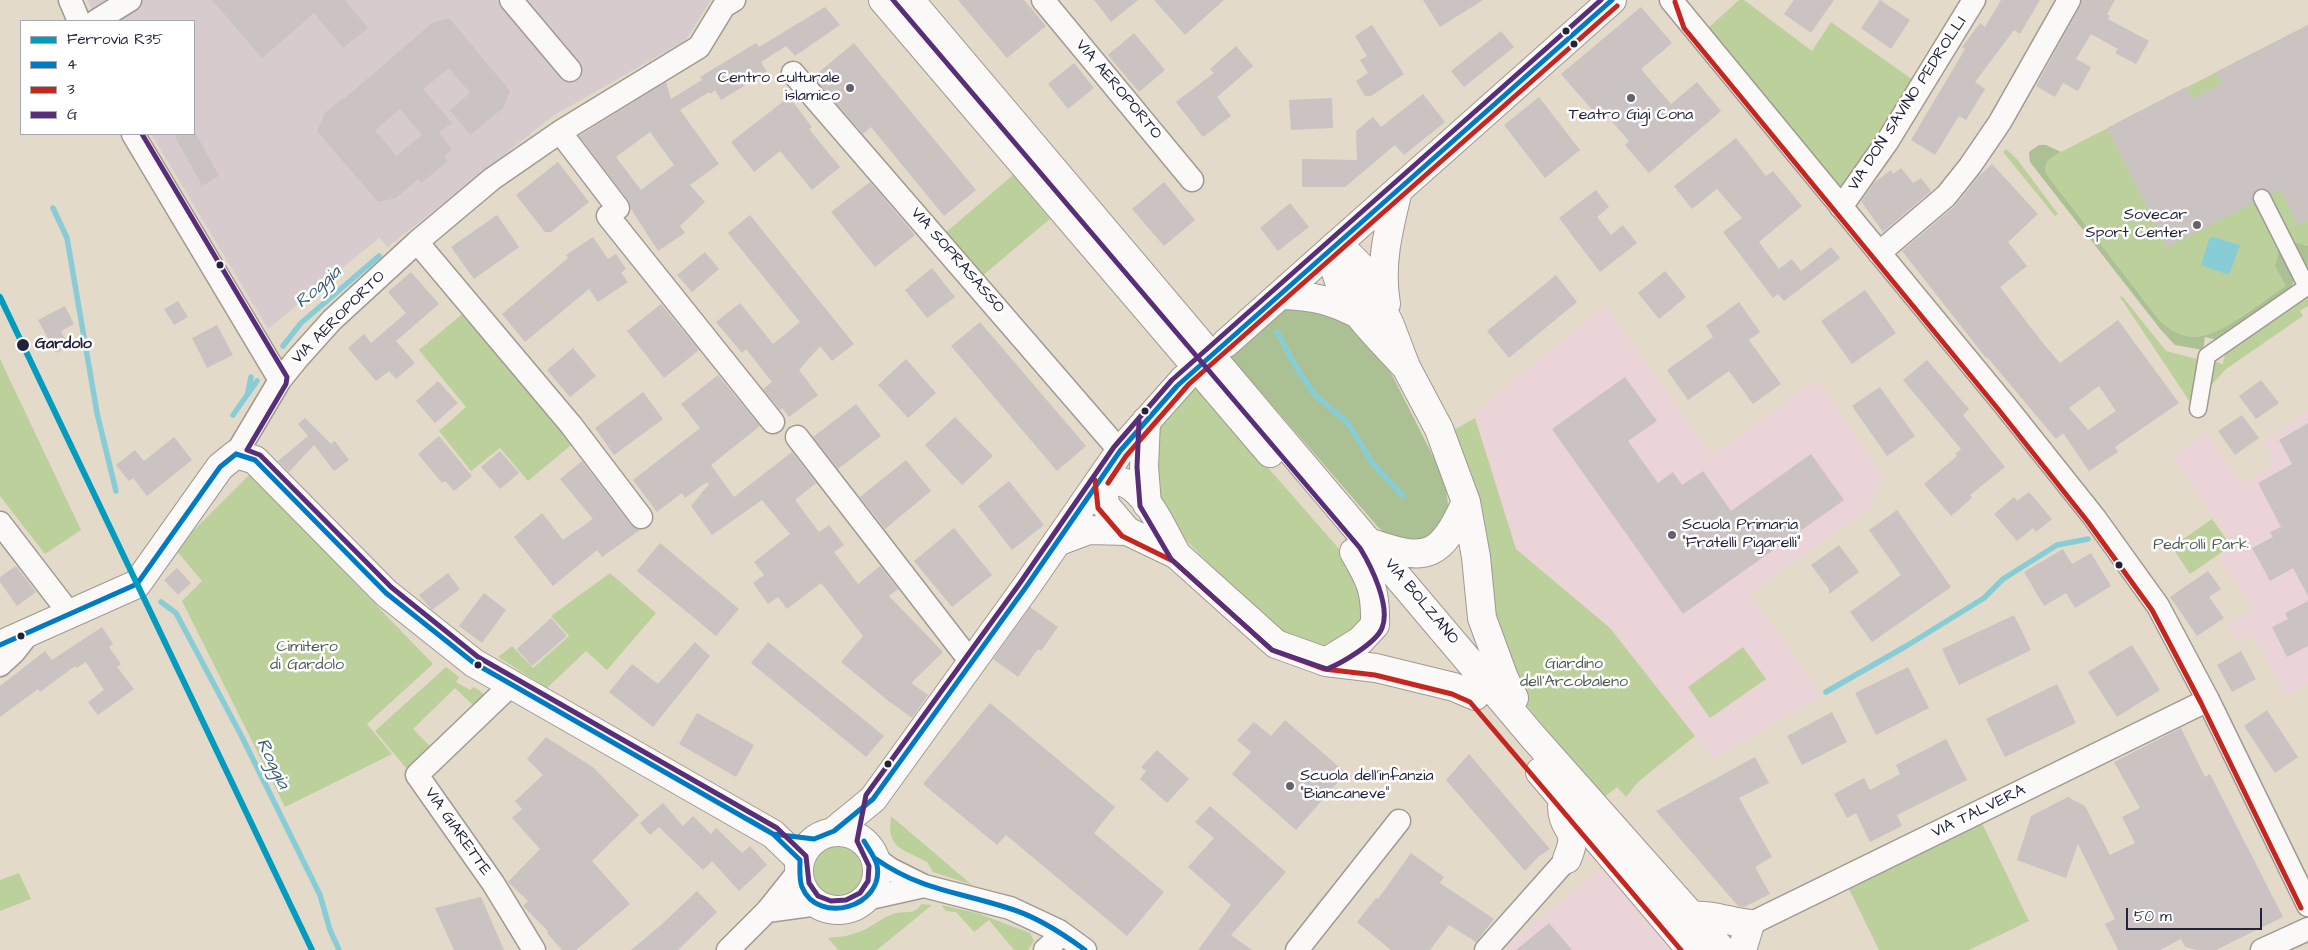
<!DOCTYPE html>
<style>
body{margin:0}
#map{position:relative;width:2308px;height:950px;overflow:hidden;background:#e4dac9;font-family:"Architects Daughter",sans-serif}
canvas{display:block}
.legend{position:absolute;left:20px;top:20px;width:175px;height:115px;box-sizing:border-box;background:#fff;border:1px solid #a7a7b1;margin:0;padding:6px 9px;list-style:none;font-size:15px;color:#22223b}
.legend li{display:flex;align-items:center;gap:10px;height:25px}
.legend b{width:25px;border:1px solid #a7a7b1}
.scale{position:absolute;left:2126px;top:908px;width:136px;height:22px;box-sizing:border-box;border:2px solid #22223b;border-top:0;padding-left:6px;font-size:15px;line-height:18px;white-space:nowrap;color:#22223b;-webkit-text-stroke:4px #fff;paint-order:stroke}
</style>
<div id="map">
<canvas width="2308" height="950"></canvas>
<ul class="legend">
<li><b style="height:6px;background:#039cbf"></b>Ferrovia R35</li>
<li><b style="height:6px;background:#007bc3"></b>4</li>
<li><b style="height:6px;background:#c52720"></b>3</li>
<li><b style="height:6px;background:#582e79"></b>G</li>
</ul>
<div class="scale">50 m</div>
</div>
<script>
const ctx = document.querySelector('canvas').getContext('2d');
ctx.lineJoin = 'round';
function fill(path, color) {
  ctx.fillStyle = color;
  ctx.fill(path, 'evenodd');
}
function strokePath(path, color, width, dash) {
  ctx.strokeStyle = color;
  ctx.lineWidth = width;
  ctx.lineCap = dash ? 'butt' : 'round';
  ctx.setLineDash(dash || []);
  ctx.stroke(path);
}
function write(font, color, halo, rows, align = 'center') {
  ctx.font = font + ' "Architects Daughter",sans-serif';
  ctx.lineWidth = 5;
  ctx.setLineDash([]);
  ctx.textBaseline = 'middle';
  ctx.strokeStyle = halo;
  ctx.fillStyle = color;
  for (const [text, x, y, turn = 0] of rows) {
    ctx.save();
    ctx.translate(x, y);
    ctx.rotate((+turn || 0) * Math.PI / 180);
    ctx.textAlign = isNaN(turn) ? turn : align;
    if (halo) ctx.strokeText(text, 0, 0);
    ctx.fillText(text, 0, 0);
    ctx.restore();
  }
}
const built = new Path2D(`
 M1605 305 1712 455 1817 380 1882 475 1871 507 1750 594 1822 696 1713 759 1610 628 1516 549 1475 418 1478 410Z
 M2308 412V683L2286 696 2253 635 2239 643 2227 626 2255 608 2218 558 2235 546 2172 457 2205 432 2243 484 2274 463 2264 441Z
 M1602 868 1673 950H1510L1506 946Z`);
const industrial = new Path2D(`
 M88 0H711L686 40 553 116 388 247 379 238 268 329 151 134H194V21H96Z`);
const green = new Path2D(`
 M1739 0H1744L1812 51 1831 22 1913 80 1841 189 1707 29Z
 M2308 25V274C2289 285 2270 297 2252 309 2220 331 2195 352 2160 321L2047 175C2042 162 2051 157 2061 152Z
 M2006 149 2017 159 2058 214 2055 216 2003 152Z
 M1013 175 1050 219 981 277 944 234Z
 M2308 295V306L2300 311 2303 316 2226 369 2204 393 2210 360 2223 364 2225 351Z
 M2122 296 2166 351 2201 360 2192 405 2120 297Z
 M467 310 576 441 528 481 500 448 471 471 439 431 466 407 419 350Z
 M0 359 81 530 45 554 0 496Z
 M1194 383 1354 566 1364 599 1362 622 1348 641 1319 647 1287 638 1202 557 1151 503 1154 426Z
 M1475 418 1516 549 1610 628 1695 736 1638 782 1626 797 1617 787 1603 798 1524 702 1504 651 1452 431Z
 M250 474 433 664 367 724 392 754 285 807 182 601 202 581 175 549Z
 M2212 519 2231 546 2190 574 2172 547Z
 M610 573 656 613 607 670 586 651 547 688 498 657 512 646 533 668 569 636 551 616Z
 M1743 647 1766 679 1710 718 1688 687Z
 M446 667 459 677 456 682 470 690 474 687 488 697 477 709 455 688 413 729 435 751 411 774 375 731Z
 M891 816 972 885 933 872 927 862C904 849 886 850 891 816Z
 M1981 821 2029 921 1969 950H1879L1847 885Z
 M814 871a24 24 0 1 1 48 0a24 24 0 1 1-48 0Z
 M19 873 31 899 0 911V880Z
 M921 904 932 905 877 950H838L828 938C838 937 849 936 859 932 871 928 881 918 893 914 904 910 915 916 921 904Z
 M941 905 977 913 1030 933 1034 941 1028 950H1014L989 920 974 932 956 912 946 911Z`);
const forest = new Path2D(`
 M2039 145H2046L2061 152C2051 157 2042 162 2047 175L2160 321C2191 349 2213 335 2244 315 2258 305 2272 296 2286 286L2275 266 2280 249 2294 278 2292 287 2217 340 2205 337 2203 350 2175 345 2161 330 2030 162 2029 152Z
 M2293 242 2308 246V270L2304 267Z
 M1284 304 1329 308 1359 324 1380 351 1445 480 1449 513 1430 537 1417 541 1390 538 1378 527 1228 354Z`);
const water = new Path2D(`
 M2213 237 2240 245 2229 275 2201 265 2209 239Z`);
const stream = new Path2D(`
 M53 208 67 238 97 413 116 491
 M1277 332 1296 367 1315 395 1347 422 1374 465 1403 496
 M283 346 301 323 379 256
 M248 392 251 377
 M233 415 257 381
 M161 602 176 613 242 737 320 895 330 930 339 950
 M1826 692 1908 645 1984 598 2003 579 2057 545 2088 539`);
const building = new Path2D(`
 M212 0H345L368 28 343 48 314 13 262 58Z
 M958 0H1024L1046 26 1007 58Z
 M1094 0H1138L1111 22Z
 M1154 0H1224L1185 35Z
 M1423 0H1483L1440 27Z
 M1794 0H1834L1811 33 1784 14Z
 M1880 0 1910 20 1891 49 1861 28Z
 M2001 0H2040L2020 34 2014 30 1975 82 1985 89 1966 120 1959 116 1935 155 1911 140 1965 49 1962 47 1980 23 1985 27Z
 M2082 0H2115L2107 14 2110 16 2108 19 2149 41 2136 64 2115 53 2118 49 2091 34 2076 59 2091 67 2078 91 2063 83 2055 97 2036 86 2080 6Z
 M825 7 840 25 795 56 786 46 761 62 767 72 721 100 715 90 710 94 709 92 680 110 719 164 690 185 705 202 680 226 685 233 658 251 631 209 628 200 579 136 666 82 671 99 702 80 700 77 756 43 759 47ZM650 132 674 165 641 190 616 157Z
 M1641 7 1672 43 1641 69 1671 104 1697 82 1721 111 1649 173 1625 145 1629 141 1599 107 1594 112 1561 74Z
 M449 18 510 91 503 108 470 135 450 110 470 93 449 68 423 89 452 123 439 132 452 150 444 156 448 161 421 183 418 179 396 198 378 202 317 131 325 113 343 98 344 99 432 23ZM400 109 422 135 396 156 375 130Z
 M1372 25 1404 74 1371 96H1365L1356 81 1368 73 1360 60 1367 56 1355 36Z
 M2308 25V220L2298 225 2280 189 2271 194 2262 188 2253 193V203L2167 247 2107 128 2186 87 2192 99 2222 83 2216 72Z
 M1501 31 1514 47 1464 87 1451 71Z
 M1134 33 1165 70 1139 92 1108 55Z
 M854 43 976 190 944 216 871 127 863 134 813 77Z
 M1236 46 1253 66 1217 97 1231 116 1203 137 1176 102 1214 73 1210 69Z
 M1074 63 1094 88 1068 109 1048 84Z
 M1423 94 1445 122 1404 155 1395 145 1345 187H1302V159L1357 160 1356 131 1373 117 1381 127Z
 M789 97 812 127 809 129 840 167 812 190 780 151 754 172 731 142Z
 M1539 97 1580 150 1545 178 1504 125Z
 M1332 98 1333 128 1291 130 1289 100Z
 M174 134H196L219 176 202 186Z
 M1736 138 1766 176 1773 171 1802 206 1759 242 1779 269 1792 259 1801 271 1831 247 1840 258 1784 301 1778 294 1773 298 1723 232 1742 218 1717 189 1692 209 1674 186Z
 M558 162 589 202 551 232H545L516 195Z
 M1992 164 2038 214 2008 242 2027 266 2000 287 2042 342 2060 363 2118 320 2179 403 2115 447 2118 452 2089 471 2063 433 2056 439 1987 357 1986 358 1902 251 1955 206 1978 177ZM2099 386 2116 411 2088 430 2069 408Z
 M1901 168 1913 183 1921 178 1931 191 1883 232 1861 201 1875 182 1891 170 1893 174Z
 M870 182 915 235 875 267 831 212Z
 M1164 182 1195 220 1164 246 1132 209Z
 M1596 190 1609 207 1597 217 1611 235 1623 225 1637 243 1600 272 1559 218Z
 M1290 203 1309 227 1278 251 1260 228Z
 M497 215 519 247 474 279 451 247Z
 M750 215 854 344 832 361 820 346 799 370 818 395 789 417 782 408 780 410 763 389 772 382 746 349 742 353 716 322 740 303 773 344 800 322 728 233Z
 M593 237 608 259 616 254 626 269 621 273 628 282 598 302 589 289 525 342 502 314 568 258 566 255Z
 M705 252 719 269 692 292 677 275Z
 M932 268 955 297 927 318 905 290Z
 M1665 271 1686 297 1659 319 1638 293Z
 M411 272 439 304 396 341 415 363 396 379 389 371 376 381 348 348 364 334 371 343 406 313 388 292Z
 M1556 275 1577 302 1509 358 1487 331Z
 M1865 290 1896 333 1852 364 1821 321Z
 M178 301 188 317 174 325 164 309Z
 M1739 302 1760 332 1749 340 1781 384 1753 404 1729 371 1688 400 1667 370 1713 337 1706 326Z
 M661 304 699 350 664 378 627 331Z
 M65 306 74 324 61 331 69 346 56 353 38 320Z
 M980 322 1086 446 1057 471 951 346Z
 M217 325 233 355 207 368 192 338Z
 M573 348 596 376 570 397 547 370Z
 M906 359 936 393 908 418 878 385Z
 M1927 360 1969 409 1963 415 2005 467 1970 495 1972 498 1951 516 1924 484 1957 456 1955 454 1961 449 1903 380Z
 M718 375 760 426 711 465 734 497 792 452 816 483 795 500 819 532 829 525 844 545 834 552 858 584 880 566 898 589 889 596 943 652 911 683 928 695 912 718 886 699 841 662 863 636 821 583 787 609 778 597 768 604 753 583 764 575 754 562 790 534 762 500 712 535 691 506 709 484 707 482 685 498 682 493 657 512 633 480 700 428 681 404Z
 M1625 377 1657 421 1628 441 1658 483 1673 472 1682 485 1703 471 1731 511 1811 454 1844 500 1683 614 1552 429Z
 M2261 380 2279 403 2256 419 2239 396Z
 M438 381 458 403 435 423 416 401Z
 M1880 387 1915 436 1887 456 1852 406Z
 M643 392 663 419 614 455 595 428Z
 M856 404 881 436 838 469 813 437Z
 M2242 415 2259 438 2235 455 2218 431Z
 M955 417 993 456 962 485 925 445Z
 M305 418 331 444 335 441 349 460 334 471 314 445 289 472 278 461 308 436 298 424Z
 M2308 423V596L2293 568 2270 581 2252 548 2273 537 2270 532 2281 527 2258 483 2292 464 2279 440Z
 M439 436 472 476 454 491 445 481 442 483 418 454Z
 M174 437 192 460 147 496 133 478 129 481 116 465 135 450 144 461Z
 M500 451 519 473 500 489 481 467Z
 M906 460 931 491 885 529 860 497Z
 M582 461 631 525 640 530 602 557 597 550 553 586 514 537 542 513 563 540 593 519 560 479Z
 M1009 481 1044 525 1012 550 978 506Z
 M2029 492 2052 519 2036 532 2033 528 2017 541 1994 514 2014 497 2017 501Z
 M1897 510 1951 587 1872 642 1850 612 1901 575 1869 530Z
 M954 528 992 575 952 607 914 561Z
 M660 543 739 609 716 636 637 571Z
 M1839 545 1859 572 1829 594V589L1811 565Z
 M2063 549 2072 564 2091 553 2111 586 2075 608 2066 593 2044 606 2024 572Z
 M16 566 36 592 17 606 0 582V577Z
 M177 568 191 583 178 595 164 580Z
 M2208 571 2221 589 2209 597 2224 618 2197 636 2170 597Z
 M448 573 460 589 432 610 419 595Z
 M484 593 506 610 482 643 459 626Z
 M2308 601V646L2287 657 2272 627 2288 619 2285 613Z
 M1030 607 1058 627 1041 651 1038 649 1018 677 993 659Z
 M2014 615 2031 650 1959 685 1942 649Z
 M551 618 567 636 532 666 517 649Z
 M102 627 113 644 109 647 121 664 117 667 134 689 98 715 88 702 104 690 86 662 76 668 75 666 40 692 38 689 0 717V686L45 651 52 660Z
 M695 642 710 656 653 727 609 692 632 664 658 684Z
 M768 642 884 736 866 757 751 663Z
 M2132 645 2160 690 2117 717 2088 672Z
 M2241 651 2256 679 2232 692 2217 665Z
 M1908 667 1929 708 1876 735 1855 693Z
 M2057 684 2076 723 2005 757 1986 719Z
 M990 703 1115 807 1094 833 1164 892 1127 936 1006 835 997 845 923 784Z
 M2267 710 2298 757 2275 773 2244 726Z
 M1832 712 1847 742 1802 765 1787 736Z
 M697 713 754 745 736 777 679 744Z
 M1285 720 1346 773 1296 830 1232 774 1251 752 1237 740 1254 722 1271 736Z
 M2181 728 2205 777 2210 774 2283 917 2216 950H2197L2185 947 2181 939 2160 950H2118L2105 924 2115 919 2078 844 2066 878 2017 860 2031 816 2068 797 2085 806 2110 855 2135 843 2122 817 2140 808 2114 762Z
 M546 737 594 768 639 815 592 861 630 904 576 950H562L547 933 548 931 523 906 528 901 508 882 540 849 512 818 522 809 515 801 543 775 527 759Z
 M1946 739 1967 780 1897 815 1902 826 1870 842 1856 813 1847 818 1834 794 1864 778 1870 790 1900 774 1896 765Z
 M1157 750 1189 779 1167 803 1140 779 1146 771 1141 767Z
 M1469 754 1550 849 1539 856 1525 871 1446 780Z
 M1755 757 1769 783 1739 798 1772 857 1755 867 1770 894 1744 907 1738 906 1656 811Z
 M663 803 683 826 693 816 711 834 716 828 742 853 750 846 767 865 739 891 712 861 703 870 659 827 650 835 640 823Z
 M1210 806 1286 872 1231 935 1252 950H1198L1231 905 1188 867 1214 838 1195 822Z
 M1411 853 1444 877 1440 883 1494 919 1476 942 1449 925 1430 950H1391L1357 922 1376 898 1378 899Z
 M697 891 717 912 678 950H631L660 926Z
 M481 897 504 950H454L435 908Z
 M1549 923 1572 950H1516Z`);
const pedestrian = new Path2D(`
 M2262 198 2307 287
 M2198 409 2207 356 2308 286`);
const minor = new Path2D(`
 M70 0 79 21
 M511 0 570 70
 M1043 0 1192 180
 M1671 0 2004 404 2094 517 2158 606 2208 700 2308 905
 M96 21 130 0
 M793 73 1120 451
 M560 132 618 208 608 216 773 422
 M133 134 280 380
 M1841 207 1887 142 1974 0
 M417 242 571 425 641 517
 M1879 253 1946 196 1970 166 2000 122 2069 0
 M797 437 971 662
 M236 454 280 380 297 359 332 320 417 242 492 179 560 132 699 47 724 6 734 0
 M0 523 70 614
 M0 665 14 652 29 633
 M512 684 417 775 493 883 534 950
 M876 859 890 869 924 886 1010 908 1059 931 1085 950
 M866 899 924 886
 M767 911 818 904
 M1750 924 2208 700
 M728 950 767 911 799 871
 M1045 950 1054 942 1059 931
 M1297 950 1399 821
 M1486 950 1567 859
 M2262 950 2308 929`);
const tertiary = new Path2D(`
 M1226 343 1612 0
 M0 645 137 584 220 467 236 454 255 460 386 593 474 663 773 834 800 860
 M834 831 873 799 1026 587 1120 451 1184 379
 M799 871a39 39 0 1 1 78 0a39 39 0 1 1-78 0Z`);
const secondary = new Path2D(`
 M883 0 1270 453
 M910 0 1534 738 1722 950
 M1281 295C1315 296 1330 300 1360 315
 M1386 304C1379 264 1389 228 1398 190
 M1406 367C1380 338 1345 308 1335 269 1333 262 1335 253 1335 246L1348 254 1362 268 1390 325 1406 367 1439 429 1466 502 1476 557 1482 618 1504 678 1514 698
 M1146 421 1144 467 1147 504
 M1057 542 1089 530 1127 531
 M1371 543C1428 563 1441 557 1466 502
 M1177 555C1165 534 1152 502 1132 487 1123 480 1112 480 1102 479L1105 505 1127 531 1177 555 1276 644 1326 662 1376 668 1454 687 1475 696
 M1326 662 1360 641 1375 625C1376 591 1371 581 1354 552
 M1540 772 1691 950
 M1562 807C1563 835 1581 825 1567 859
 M1692 916C1712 914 1730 922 1750 924L1742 950`);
const bus1 = new Path2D(`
 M236 454 255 460 386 593 474 663 773 834 814 839 834 831 873 799 1026 587 1120 451 1177 386 1612 0
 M0 645 137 584 220 467 236 454
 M749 820 773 834 800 860C800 868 799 880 802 887 818 926 885 907 877 865 875 857 868 848 864 841
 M876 859C920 890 959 892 1008 908 1036 916 1062 933 1085 950`);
const bus2 = new Path2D(`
 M1675 2 1684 28 1998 409 2088 522 2152 610 2201 703 2301 908
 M1095 480 1098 508 1122 536 1173 561 1272 650 1324 669 1375 675 1452 694 1470 702 1681 950
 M1108 483 1126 456 1189 384 1617 6`);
const bus3 = new Path2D(`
 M893 0 1360 548C1371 566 1391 606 1382 628 1376 643 1342 663 1327 669L1272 650 1171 559 1140 506 1137 467 1139 421
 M142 134 287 377 286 384 247 450 260 455 391 587 478 657 777 828 806 856 809 883 818 896 831 901 846 900 860 893 868 881 869 866 857 841 866 795 1020 583 1114 447 1172 380 1601 0`);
const rail1 = new Path2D(`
 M0 297 312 950`);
const markers = [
 [1566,31,4.5,"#22223b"],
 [1574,44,4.5,"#22223b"],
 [850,88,5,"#66626d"],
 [1631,98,5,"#66626d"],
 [2197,225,5,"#66626d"],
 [220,265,4.5,"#22223b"],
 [23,345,7,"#22223b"],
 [1145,411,4.5,"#22223b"],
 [1672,535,5,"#66626d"],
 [2119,565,4.5,"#22223b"],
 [21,636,4.5,"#22223b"],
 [478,665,4.5,"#22223b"],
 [888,764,4.5,"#22223b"],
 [1290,786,5,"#66626d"]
];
const poiNames = [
 ["Centro culturale",840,79],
 ["islamico",840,97],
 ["Teatro Gigi Cona",1631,116,"center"],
 ["Sovecar",2187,216],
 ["Sport Center",2187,234],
 ["Scuola Primaria",1682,526,"left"],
 ["\"Fratelli Pigarelli\"",1682,544,"left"],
 ["Scuola dell'infanzia",1300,777,"left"],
 ["\"Biancaneve\"",1300,795,"left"]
];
const streetNames = [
 ["VIA AEROPORTO",1118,90,50],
 ["VIA DON SAVINO PEDROLLI",1908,104,-57],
 ["VIA SOPRASASSO",957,261,49],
 ["VIA AEROPORTO",339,318,-45],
 ["VIA BOLZANO",1421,602,50],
 ["VIA TALVERA",1979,812,-26],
 ["VIA GIARETTE",457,832,55]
];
const stopNames = [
 ["Gardolo",35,345]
];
const parkNames = [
 ["Pedrolli Park",2201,546],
 ["Cimitero",307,648],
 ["di Gardolo",307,666],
 ["Giardino",1574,665],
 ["dell'Arcobaleno",1574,683]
];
const waterNames = [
 ["Roggia",319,288,-41],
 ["Roggia",272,764,64]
];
fill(built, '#ebd4d7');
fill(industrial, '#d8cbcd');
fill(green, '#bcd09b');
fill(forest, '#abc193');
fill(water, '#88cdd6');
strokePath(stream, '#88cdd6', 5.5);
fill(building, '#cbc2c2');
strokePath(pedestrian, '#a09a93', 19);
strokePath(minor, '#a09a93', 25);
strokePath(tertiary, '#a09a93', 30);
strokePath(secondary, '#a09a93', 30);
strokePath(pedestrian, '#fbf9f7', 16);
strokePath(minor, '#fbf9f7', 22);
strokePath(tertiary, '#fbf9f7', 28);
strokePath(secondary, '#fbf9f7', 28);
strokePath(bus1, '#007bc3', 5);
strokePath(bus2, '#c52720', 5);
strokePath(bus3, '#582e79', 5);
strokePath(rail1, '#039cbf', 6);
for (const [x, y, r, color] of markers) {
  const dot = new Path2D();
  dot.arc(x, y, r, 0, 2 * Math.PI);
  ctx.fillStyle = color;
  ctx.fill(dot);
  strokePath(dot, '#fff', 2);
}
write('16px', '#22223b', '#fff', poiNames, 'right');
write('16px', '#22223b', '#fff', streetNames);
write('bold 16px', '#22223b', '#fff', stopNames, 'left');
write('16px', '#4c5c50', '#fff', parkNames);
write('italic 18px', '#385c73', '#fff', waterNames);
</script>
